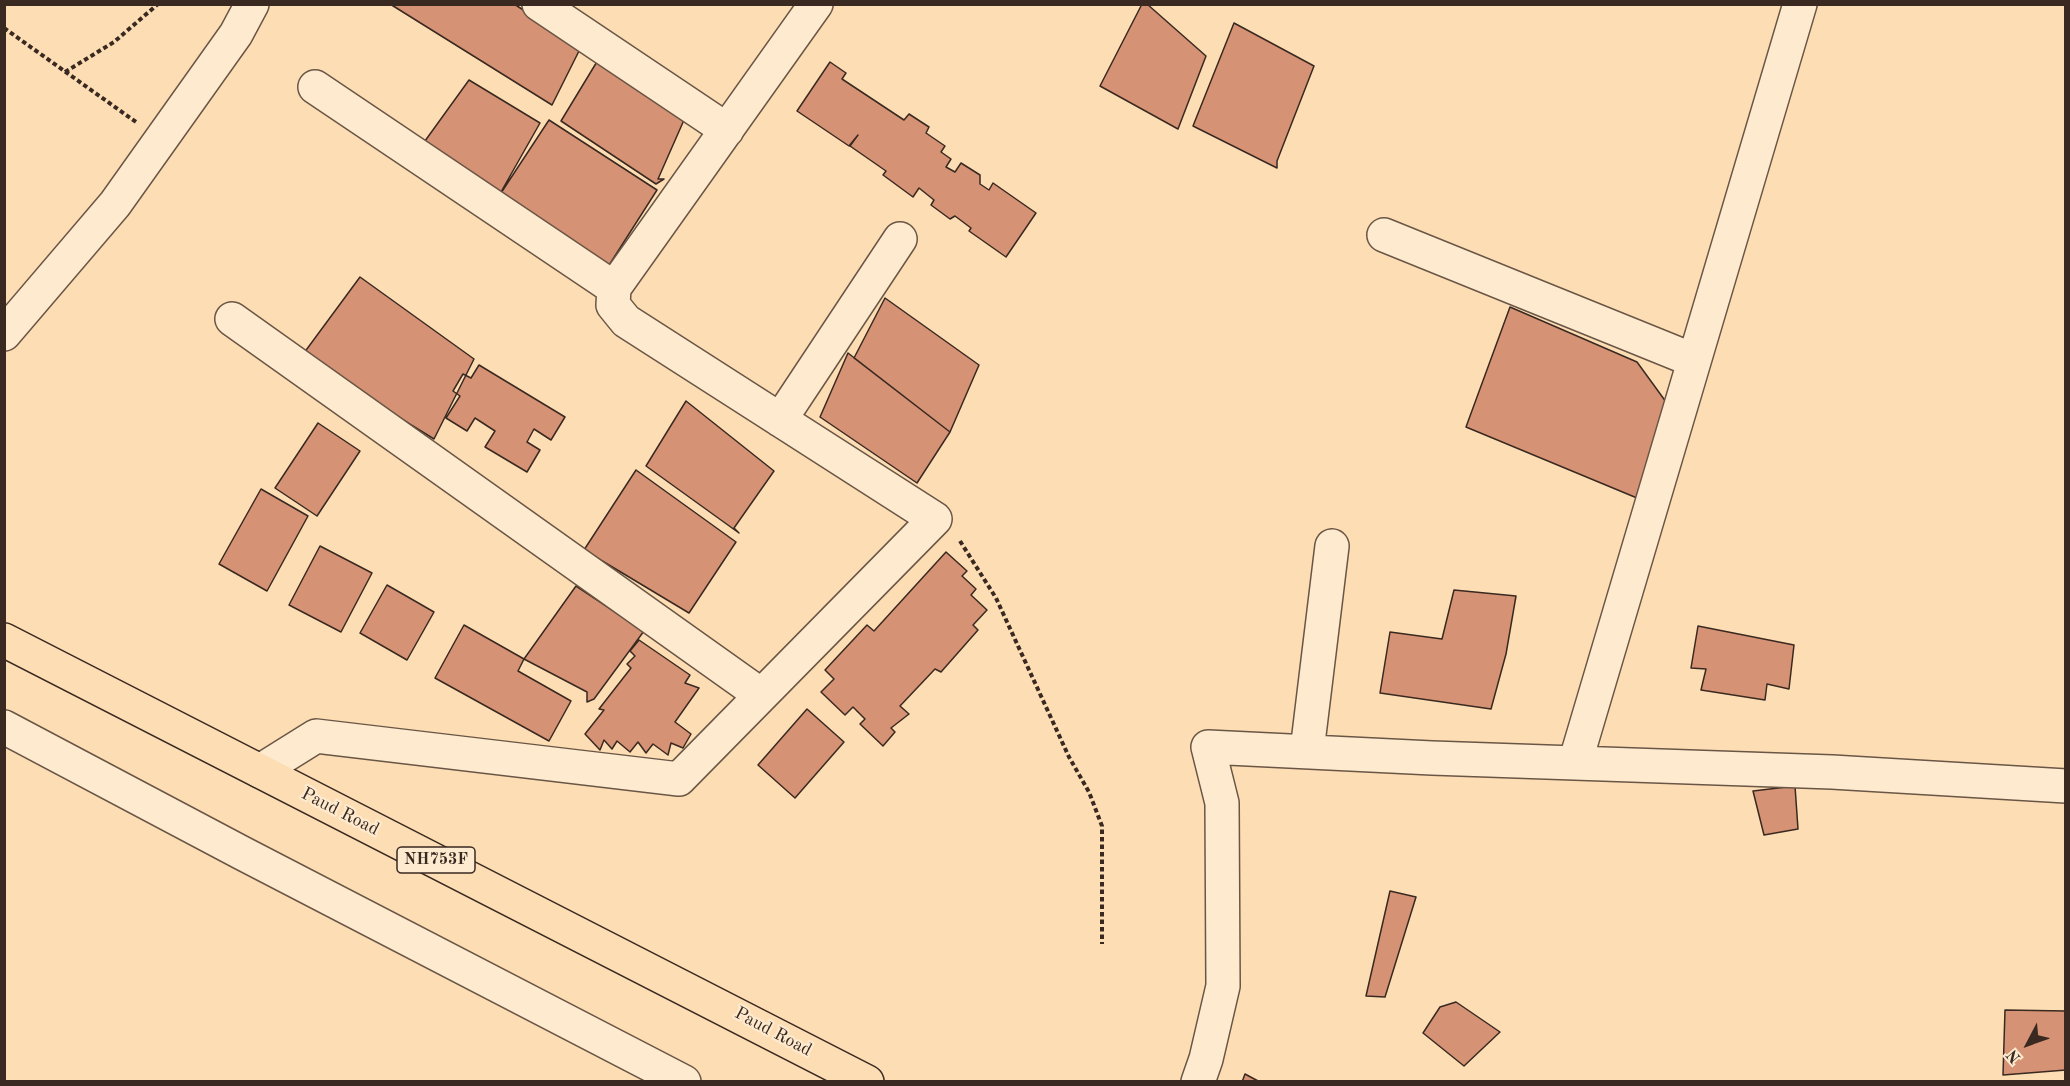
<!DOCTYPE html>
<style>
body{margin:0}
#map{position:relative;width:2070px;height:1086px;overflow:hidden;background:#fddeb4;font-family:"Old Standard TT",serif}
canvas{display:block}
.frame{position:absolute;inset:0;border:6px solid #392921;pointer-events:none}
.north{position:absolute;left:1998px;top:1014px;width:60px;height:60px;-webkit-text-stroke:4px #feeace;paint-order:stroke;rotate:229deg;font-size:16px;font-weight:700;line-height:24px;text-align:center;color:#392921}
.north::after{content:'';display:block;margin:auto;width:21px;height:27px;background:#392921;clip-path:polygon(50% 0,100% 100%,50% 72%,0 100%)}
</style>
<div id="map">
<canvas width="2070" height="1086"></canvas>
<div class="frame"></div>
<div class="north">N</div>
</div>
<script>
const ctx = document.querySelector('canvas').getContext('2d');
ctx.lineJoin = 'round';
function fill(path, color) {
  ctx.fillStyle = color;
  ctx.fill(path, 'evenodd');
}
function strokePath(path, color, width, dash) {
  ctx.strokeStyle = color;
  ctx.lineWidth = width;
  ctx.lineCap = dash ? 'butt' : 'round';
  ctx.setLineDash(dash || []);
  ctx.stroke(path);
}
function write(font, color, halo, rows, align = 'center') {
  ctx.font = font + ' "Old Standard TT",serif';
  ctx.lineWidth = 4.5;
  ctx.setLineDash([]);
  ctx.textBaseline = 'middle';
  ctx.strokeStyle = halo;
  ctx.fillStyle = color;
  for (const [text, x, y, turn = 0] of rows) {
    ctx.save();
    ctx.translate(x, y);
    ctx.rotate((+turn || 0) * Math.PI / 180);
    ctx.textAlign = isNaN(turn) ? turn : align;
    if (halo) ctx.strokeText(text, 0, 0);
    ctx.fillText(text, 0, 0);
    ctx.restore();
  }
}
const building = new Path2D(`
 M390 4H514L581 47 552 105Z
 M1142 4H1147L1206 56 1178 129 1100 86Z
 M1234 23 1314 66 1277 161V168L1193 126Z
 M598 60 684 120 658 179H664L656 184 561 121Z
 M830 62 846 73 842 79 904 120 909 114 929 127 926 133 945 146 941 152 951 159 946 167 955 172 961 163 980 175V184L989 190 993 183 1036 213 1006 257 969 231 971 228 955 216 950 219 931 205 934 200 919 188 913 197 883 175 886 171 850 146 858 135 849 146 797 111Z
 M469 80 540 123 497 199 417 152Z
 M549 120 657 190 606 270 497 199Z
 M360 277 474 359 434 439 301 357Z
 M885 298 979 365 950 432 854 358Z
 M1510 307 1637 362 1669 406 1637 498 1466 427Z
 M848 353 950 432 917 483 820 417Z
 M479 365 565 417 551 440 534 429 527 442 540 450 527 472 485 447 495 431 475 418 467 431 446 418 460 396 453 391 463 374 471 378Z
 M686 401 774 471 734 528 739 533 646 466Z
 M318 423 360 451 317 516 275 488Z
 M636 470 736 542 689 613 584 550Z
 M261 489 308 516 267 591 219 564Z
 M320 546 372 573 341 632 289 605Z
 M946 552 967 571 962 576 976 589 971 595 987 610 973 625 978 630 941 672 935 669 900 706 909 714 891 728 895 732 883 746 860 724 865 719 853 707 845 715 821 692 834 679 825 670 867 625 874 631Z
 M387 585 434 612 407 660 360 633Z
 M576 586 644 631 594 699 587 702V692L524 659Z
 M1454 590 1516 596 1506 654 1491 709 1380 693 1390 632 1442 639Z
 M464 625 524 659 518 671 571 701 549 741 435 678Z
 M1698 626 1794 645 1789 689 1767 684 1765 700 1701 690 1706 669 1691 668Z
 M639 640 690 675 685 683 699 688 675 722 691 734 683 748 671 743 668 755 653 744 646 753 638 742 630 752 617 741 612 749 604 740 600 750 585 734 604 710 599 709 631 668 627 664 635 656 630 651Z
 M807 709 844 742 795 798 758 765Z
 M1795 786 1798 829 1764 835 1753 791Z
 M1390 891 1416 897 1385 997 1366 996Z
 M1456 1002 1500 1032 1464 1066 1423 1033 1440 1007Z
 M2005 1010 2066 1011V1070L2003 1075Z
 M1245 1074 1260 1082H1242Z`);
const path = new Path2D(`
 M4 28 136 122
 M65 72 114 42 158 4
 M960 541 996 598 1069 757 1089 792 1102 826V944`);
const minor = new Path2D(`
 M539 4 727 130
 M315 87 614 288
 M1384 235 1693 360
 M232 319 761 695
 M4 334 115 204 236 34 252 4
 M780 420 900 239
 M4 727 242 853 684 1082
 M1307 751 1332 546
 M1575 763 1800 4
 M260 771 316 736 679 779 935 519 626 321 613 305 614 288 816 4
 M1198 1082 1206 1059 1223 986 1222 803 1208 747 1432 758 1832 772 2066 786`);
const major = new Path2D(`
 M4 640 867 1082`);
const shields = [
 [436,860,78]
];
const shieldNames = [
 ["NH753F",436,860]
];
const streetNames = [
 ["Paud Road",340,812,27],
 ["Paud Road",773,1032,28]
];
fill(building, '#d69274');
strokePath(building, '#392921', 1.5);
strokePath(minor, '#6a5646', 36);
strokePath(major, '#392921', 36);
strokePath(path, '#392921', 4, [4.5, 3]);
strokePath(minor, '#feeace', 33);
strokePath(major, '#fddeb4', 33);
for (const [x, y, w] of shields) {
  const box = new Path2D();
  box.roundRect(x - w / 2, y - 13, w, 26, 4.5);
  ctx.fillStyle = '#feeace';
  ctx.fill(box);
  strokePath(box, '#392921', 1.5);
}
write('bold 16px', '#392921', null, shieldNames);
write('18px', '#392921', '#feeace', streetNames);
</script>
